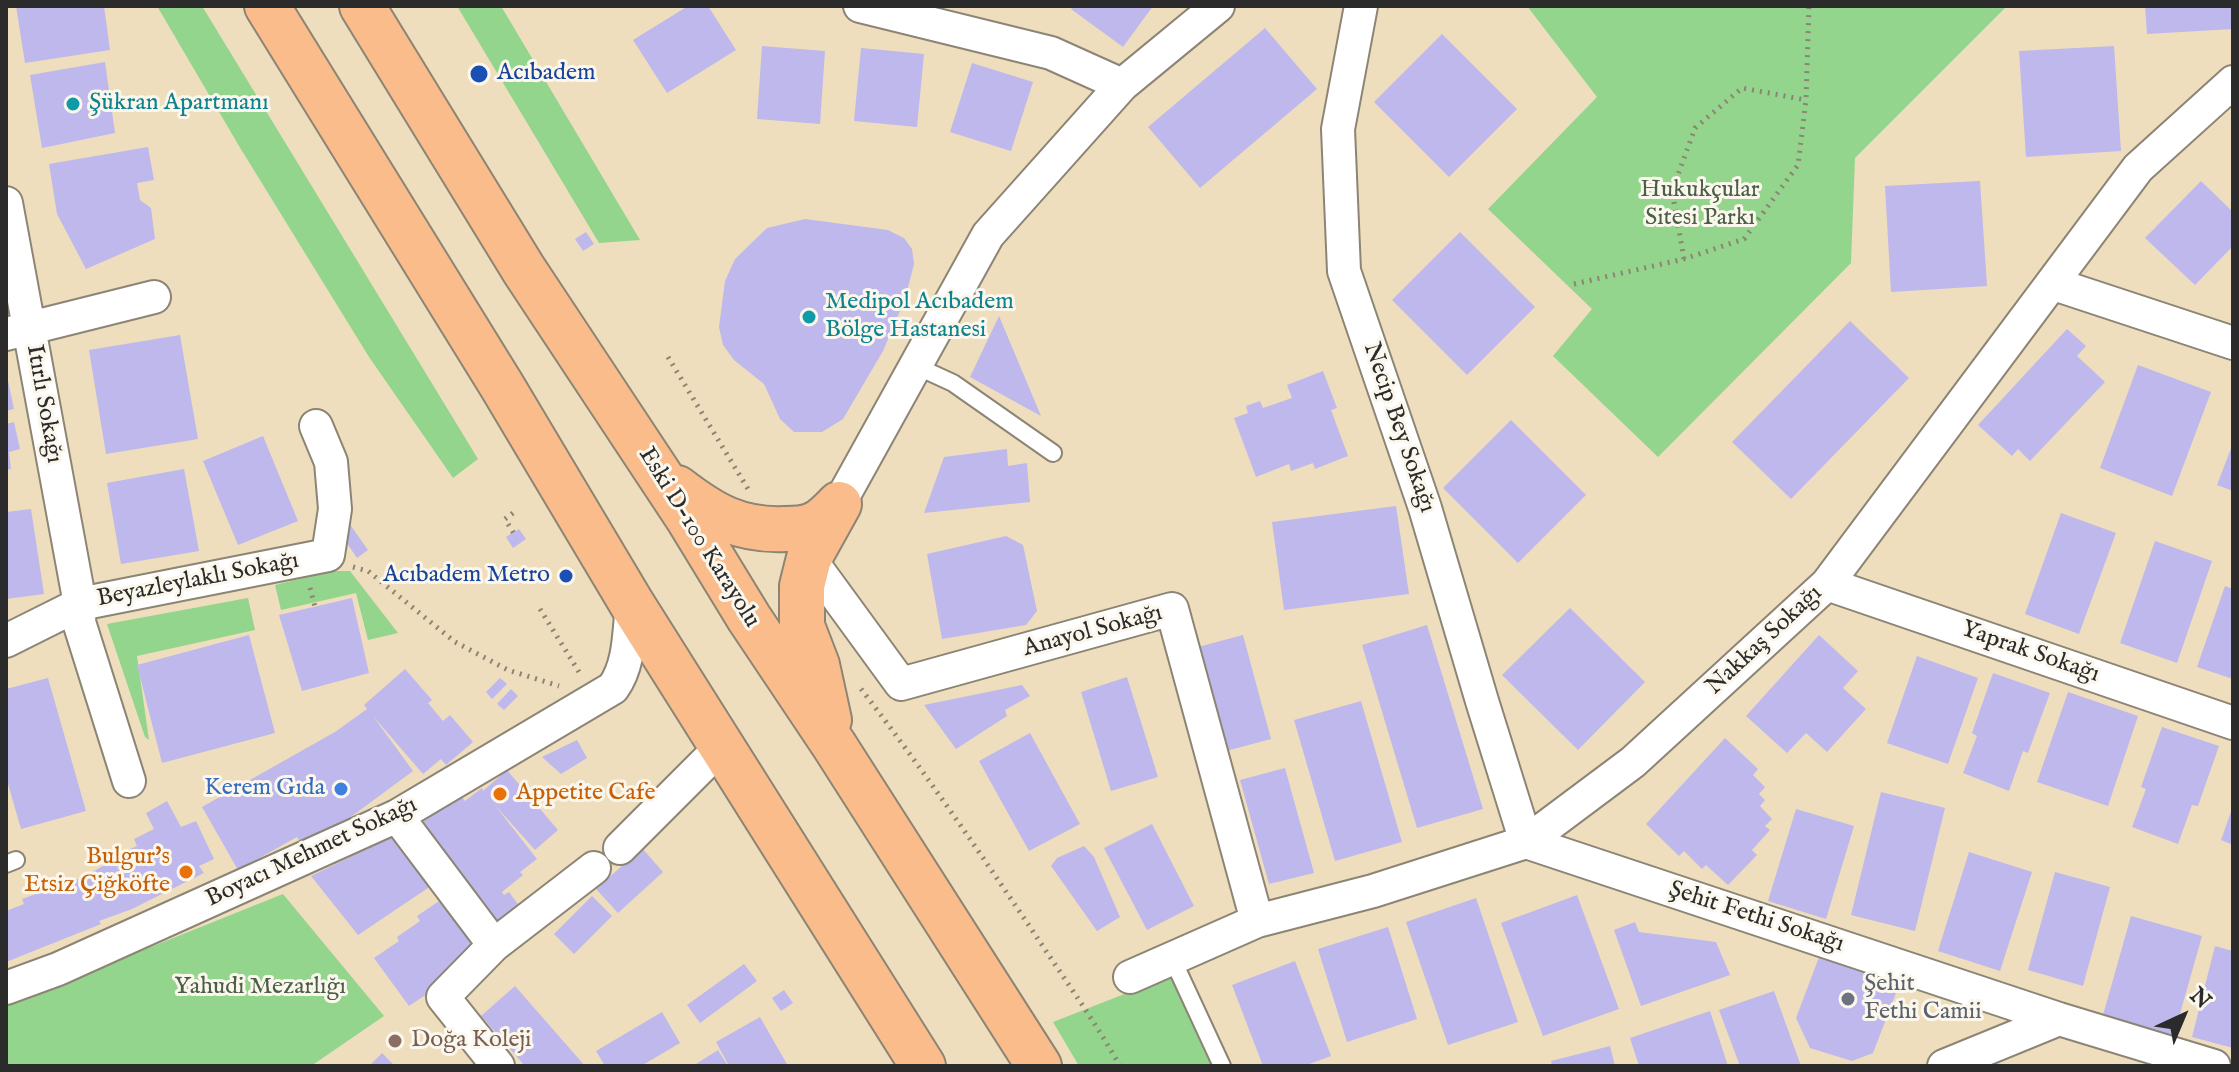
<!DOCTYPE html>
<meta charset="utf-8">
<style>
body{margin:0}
#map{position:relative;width:2239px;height:1072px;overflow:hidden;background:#eedebd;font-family:"IM FELL English",serif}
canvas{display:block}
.frame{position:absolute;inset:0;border:8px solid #2b2b2b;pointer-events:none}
.north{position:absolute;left:2143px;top:976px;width:80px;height:80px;-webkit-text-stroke:6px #fbf7ec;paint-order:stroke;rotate:44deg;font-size:22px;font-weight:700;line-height:32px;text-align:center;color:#2b2b2b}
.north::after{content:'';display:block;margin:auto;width:28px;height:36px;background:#2b2b2b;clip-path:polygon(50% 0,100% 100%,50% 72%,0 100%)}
</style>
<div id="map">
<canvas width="2239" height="1072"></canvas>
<div class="frame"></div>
<div class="north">N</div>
</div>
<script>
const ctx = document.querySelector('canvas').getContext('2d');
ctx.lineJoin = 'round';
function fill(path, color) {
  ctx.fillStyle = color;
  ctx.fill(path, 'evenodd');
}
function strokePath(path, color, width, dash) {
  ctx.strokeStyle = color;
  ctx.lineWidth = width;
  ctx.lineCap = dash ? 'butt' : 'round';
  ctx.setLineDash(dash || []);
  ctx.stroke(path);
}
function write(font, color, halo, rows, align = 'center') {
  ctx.font = font + ' "IM FELL English",serif';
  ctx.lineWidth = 6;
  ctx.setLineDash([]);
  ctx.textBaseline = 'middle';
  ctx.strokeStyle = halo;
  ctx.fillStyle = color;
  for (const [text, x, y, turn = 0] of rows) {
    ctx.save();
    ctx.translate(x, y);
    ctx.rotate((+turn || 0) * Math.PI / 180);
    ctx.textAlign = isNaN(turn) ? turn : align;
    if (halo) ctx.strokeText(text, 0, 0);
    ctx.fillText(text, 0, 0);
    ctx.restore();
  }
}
const green = new Path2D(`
 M157 6H202L478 459 453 478 369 357 239 146Z
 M457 6H501L640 240 599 243Z
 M1527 6H2007L1855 158 1851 263 1658 457 1553 356 1592 309 1488 209 1597 97Z
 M331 571H350L398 633 368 640 356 593 281 610 275 585Z
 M248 598 255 630 137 656 149 740 145 737 107 624Z
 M283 894 384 1016 311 1066H6V1005Z
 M1183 971 1225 1066H1079L1053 1022Z`);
const building = new Path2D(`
 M16 6H104L110 50 25 63Z
 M688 6H708L736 50 667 93 633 40Z
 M1074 6H1153L1123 47 1071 9Z
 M2145 6H2233V29L2147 34Z
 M1265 28 1317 89 1200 188 1148 127Z
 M1442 34 1517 109 1449 177 1374 102Z
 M762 46 825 51 820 124 757 119Z
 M2114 46 2121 151 2026 157 2019 51Z
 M861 48 924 54 917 127 854 121Z
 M105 62 115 133 42 148 30 75Z
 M972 63 1033 82 1011 151 950 132Z
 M148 147 154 180 137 183 140 200 151 208 155 239 86 269 57 214 49 164Z
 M1980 181 1987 286 1891 292 1885 186Z
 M2201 181 2233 212V246L2195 285 2145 238Z
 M805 219 888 230 904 238 912 249 914 264 905 299 883 351 843 419 822 432H794L780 419 764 384 734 360 723 345 719 327 725 281 735 259 767 228Z
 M586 232 594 244 583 251 575 239Z
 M1460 232 1535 307 1467 375 1392 300Z
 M999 316 1041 416 970 377Z
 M1850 321 1909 378 1791 499 1732 442Z
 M2067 329 2086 346 2077 356 2105 382 2030 461 2018 449 2012 456 1978 425Z
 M180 335 198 439 106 454 89 350Z
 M2138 365 2211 392 2172 496 2100 468Z
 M6 371 14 409 6 411Z
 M1323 371 1337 408 1331 410 1348 456 1315 469 1313 463 1291 471 1289 464 1256 477 1234 418 1248 413 1246 406 1260 401 1263 408 1292 398 1287 385Z
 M1511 420 1586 495 1518 563 1443 488Z
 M14 422 20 449 9 452 11 469 6 470V424Z
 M263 436 298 521 238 545 203 461Z
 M2233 443V491L2217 485Z
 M1007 449 1008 466 1027 463 1030 502 924 513 944 457Z
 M184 469 199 551 121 564 107 483Z
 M1396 506 1409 594 1284 610 1272 522Z
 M31 509 44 594 6 599V512Z
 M2061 513 2116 533 2079 634 2025 614Z
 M349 523 368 550 357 558 338 530Z
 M519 529 526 539 513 548 506 537Z
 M1006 536 1023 545 1037 611 1026 625 942 639 927 554Z
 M2155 541 2212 561 2177 663 2120 643Z
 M2225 586 2233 589V679L2197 667Z
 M352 598 369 673 302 691 279 615Z
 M1570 608 1645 682 1578 750 1502 675Z
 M1427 625 1483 809 1417 828 1362 645Z
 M249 635 275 733 162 763 137 665Z
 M1243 635 1271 739 1226 751 1198 647Z
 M1819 635 1858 671 1843 688 1866 709 1827 752 1806 733 1787 753 1746 716Z
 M1917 656 1978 678 1948 764 1887 743Z
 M405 669 432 700 428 703 443 721 450 715 473 742 446 765 441 759 423 774 373 716 413 771 344 822 302 845 297 837 238 870 202 807 335 732 367 709 364 705Z
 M1993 673 2050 693 2028 753 2023 751 2009 791 1963 773 1977 736 1972 733Z
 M1127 677 1158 777 1111 791 1081 692Z
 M48 678 86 811 21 829 6 777V689Z
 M500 678 507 684 492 699 486 692Z
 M1022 685 1030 696 1005 710 1007 716 956 749 924 705Z
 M511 689 518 696 504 710 497 704Z
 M2068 692 2138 716 2108 806 2037 782Z
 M1361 701 1402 842 1335 861 1294 720Z
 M2162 727 2219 746 2198 806 2192 805 2178 844 2132 827 2146 789 2141 787Z
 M1030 733 1080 824 1029 851 979 761Z
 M1725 738 1758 769 1753 775 1765 787 1759 794 1765 800 1760 806 1772 819 1765 826 1770 830 1752 850 1757 855 1728 885 1706 865 1702 869 1684 851 1679 856 1646 824Z
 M577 740 587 758 561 774 542 757Z
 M1285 768 1314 873 1269 884 1240 780Z
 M507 770 558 830 535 850 494 804 537 859 520 872 523 875 502 892 504 895 509 892 526 915 500 935 416 826 461 796 465 801 482 788 483 791Z
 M1881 792 1945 808 1915 931 1851 915Z
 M167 801 181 827 196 821 214 859 199 866 204 873 132 909 99 921 101 924 6 962V911L24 904 22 899 83 877 114 860 119 872 114 856 137 846 134 839 154 829 146 813Z
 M2233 806V845L2221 840Z
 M1796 809 1854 826 1826 919 1768 901Z
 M1152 824 1194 906 1147 930 1104 848Z
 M396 835 434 884 358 935 311 876Z
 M1084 846 1094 857 1120 917 1097 931 1051 866 1057 858Z
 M642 848 663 872 618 913 596 889Z
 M1969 852 2032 872 2000 971 1938 951Z
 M2055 872 2110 887 2083 986 2028 970Z
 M451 893 488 947 457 974 409 1006 374 958 399 941 397 937 420 921 417 916Z
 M1577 895 1619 1009 1543 1036 1501 923Z
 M592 896 612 916 574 954 554 934Z
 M1476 898 1518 1022 1448 1045 1406 922Z
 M2131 916 2202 936 2174 1035 2103 1015Z
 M1635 922 1639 932 1716 942 1730 975 1641 1006 1614 930Z
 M1388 927 1417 1019 1347 1042 1318 949Z
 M2215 946 2233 951V1048L2192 1037Z
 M1821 952 1901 980 1873 1053 1852 1061 1810 1048 1796 1018Z
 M1295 961 1331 1056 1304 1066H1263L1232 985Z
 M744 964 757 981 700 1023 687 1005Z
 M515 986 585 1066H525L481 1016Z
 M784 990 793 1003 781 1011 772 998Z
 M1774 991 1801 1066H1740L1719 1010Z
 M1710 1011 1728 1066H1639L1630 1038Z
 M662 1012 680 1043 641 1066H605L596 1051Z
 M760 1017 788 1066H729L716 1042Z
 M1610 1046 1615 1066H1552L1551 1061Z
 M718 1050 728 1066H693Z
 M382 1053 395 1066H369Z`);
const path = new Path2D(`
 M1684 259 1672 191 1695 128 1742 88 1806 100
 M1574 284 1684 259 1744 239 1798 165 1806 100 1809 6
 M668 357 748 489
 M513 513 505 519 516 537
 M353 567 368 571 455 642 508 670 559 686
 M310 588 315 607
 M540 609 579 672
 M861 689C922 768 978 850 1034 933 1063 977 1094 1020 1120 1066`);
const service = new Path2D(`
 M916 366 953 383 1053 453
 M6 864 16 860
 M1172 958 1222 1066`);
const minor = new Path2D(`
 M860 6 1051 53 1122 85
 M1361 6 1338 129 1344 271 1425 508 1482 701 1526 842 2059 1019 2214 1066
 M6 203 80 604 79 622 129 781
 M2054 284 2233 343
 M6 334 154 297
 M839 504 988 235 1122 85 1218 6
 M809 558 901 684 1172 609 1257 921
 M1827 584 2233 723
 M6 641 80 604 328 555 335 509 331 462 316 426
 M397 816 494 945
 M620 848 721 747
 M1130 977 1257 921 1373 891 1526 842 1633 762 1827 584 2138 168 2233 82
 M6 988 58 969 397 816 613 688C630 665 629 631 632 604
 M498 1066 443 997 494 945 594 868
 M1944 1066 2059 1019`);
const trunk = new Path2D(`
 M267 6 502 386 632 604 923 1066
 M362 6 524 270 688 518 749 618 834 745 1039 1066
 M677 488C712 515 739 531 785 529 795 529 806 529 815 524 824 520 832 511 839 504
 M829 720 817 665 802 626V586L809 558 839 504`);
const markers = [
 [479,74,10,"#1a4fb4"],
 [73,104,8,"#0f9aa8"],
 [809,317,8,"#0f9aa8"],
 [566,576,8,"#1a4fb4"],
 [341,789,8,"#3f7fe0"],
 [500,794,8,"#e8710a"],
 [186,872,8,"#e8710a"],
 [1848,999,8,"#6b7280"],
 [395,1041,8,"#8d6e63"]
];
const transitNames = [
 ["Acıbadem",497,74],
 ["Acıbadem Metro",550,576,"right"]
];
const cultureNames = [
 ["Şükran Apartmanı",89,104],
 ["Medipol Acıbadem",825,303],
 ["Bölge Hastanesi",825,331]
];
const parkNames = [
 ["Hukukçular",1700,191],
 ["Sitesi Parkı",1700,219],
 ["Yahudi Mezarlığı",260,988]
];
const streetNames = [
 ["Itırlı Sokağı",43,404,80],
 ["Necip Bey Sokağı",1398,428,71],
 ["Eski D-100 Karayolu",698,538,58],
 ["Beyazleylaklı Sokağı",198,581,-11],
 ["Anayol Sokağı",1093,632,-15],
 ["Nakkaş Sokağı",1765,641,-43],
 ["Yaprak Sokağı",2030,653,19],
 ["Boyacı Mehmet Sokağı",312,853,-25],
 ["Şehit Fethi Sokağı",1756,918,18]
];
const shopNames = [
 ["Kerem Gıda",325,789]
];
const foodNames = [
 ["Appetite Cafe",516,794],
 ["Bulgur's",170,858,"right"],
 ["Etsiz Çiğköfte",170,886,"right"]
];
const worshipNames = [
 ["Şehit",1864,985],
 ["Fethi Camii",1864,1013]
];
const educationNames = [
 ["Doğa Koleji",411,1041]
];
fill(green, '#93d58d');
fill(building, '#beb8ec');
strokePath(service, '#8c8474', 20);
strokePath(minor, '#8c8474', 36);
strokePath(trunk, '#8c8474', 48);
strokePath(path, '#8c8474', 5, [2, 6]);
strokePath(service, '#fff', 16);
strokePath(minor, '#fff', 32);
strokePath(trunk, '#f9bc8a', 44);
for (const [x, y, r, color] of markers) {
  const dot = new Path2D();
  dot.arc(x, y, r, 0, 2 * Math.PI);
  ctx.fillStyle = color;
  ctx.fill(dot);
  strokePath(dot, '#fbf7ec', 3);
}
write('24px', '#164399', '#fbf7ec', transitNames, 'left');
write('24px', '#0d838f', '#fbf7ec', cultureNames, 'left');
write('24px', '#4a5e48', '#fbf7ec', parkNames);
write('24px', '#2b2b2b', '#fbf7ec', streetNames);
write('24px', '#366cbe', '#fbf7ec', shopNames, 'right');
write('24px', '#c56008', '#fbf7ec', foodNames, 'left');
write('24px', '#5b616d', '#fbf7ec', worshipNames, 'left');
write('24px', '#785e54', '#fbf7ec', educationNames, 'left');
</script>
